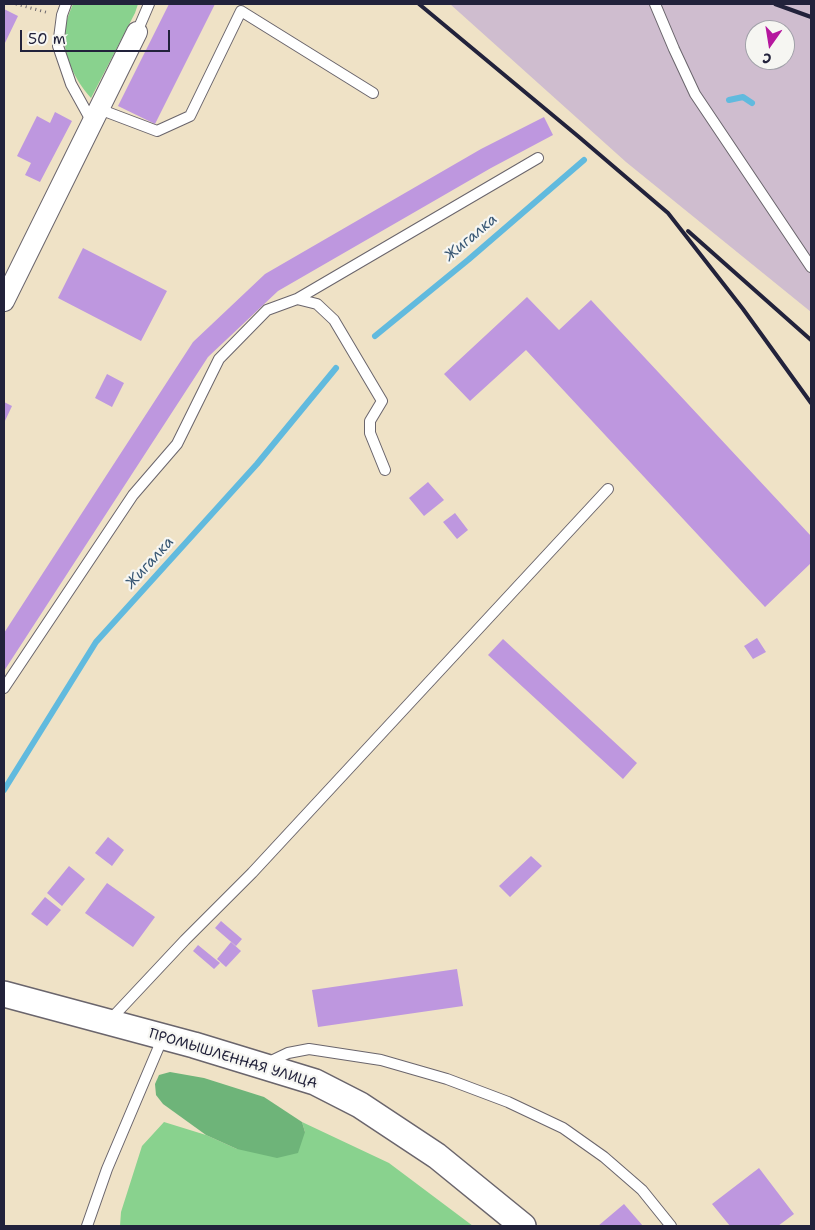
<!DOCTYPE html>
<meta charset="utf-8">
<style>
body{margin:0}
#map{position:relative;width:815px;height:1230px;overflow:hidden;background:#efe2c6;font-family:"Shantell Sans",sans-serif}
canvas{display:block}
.frame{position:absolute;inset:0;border:5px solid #22223b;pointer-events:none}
.north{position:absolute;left:745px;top:20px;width:50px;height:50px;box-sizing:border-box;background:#f6f6f2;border:1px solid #a1a1a9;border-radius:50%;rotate:193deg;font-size:14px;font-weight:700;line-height:20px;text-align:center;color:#22223b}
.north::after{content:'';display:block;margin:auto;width:18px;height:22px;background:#b5179e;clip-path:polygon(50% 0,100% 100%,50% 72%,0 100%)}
.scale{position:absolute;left:20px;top:30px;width:150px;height:22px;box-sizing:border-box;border:2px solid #22223b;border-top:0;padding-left:6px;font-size:15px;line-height:18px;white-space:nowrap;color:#22223b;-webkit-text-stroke:4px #f6f6f2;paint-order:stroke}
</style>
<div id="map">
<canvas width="815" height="1230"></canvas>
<div class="frame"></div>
<div class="north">С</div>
<div class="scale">50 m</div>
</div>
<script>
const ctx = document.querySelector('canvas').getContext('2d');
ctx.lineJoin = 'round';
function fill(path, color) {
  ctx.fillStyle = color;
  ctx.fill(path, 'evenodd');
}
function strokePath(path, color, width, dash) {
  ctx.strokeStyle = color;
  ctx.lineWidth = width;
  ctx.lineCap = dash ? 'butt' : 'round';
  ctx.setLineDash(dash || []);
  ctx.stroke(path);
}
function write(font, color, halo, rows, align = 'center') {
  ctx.font = font + ' "Shantell Sans",sans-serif';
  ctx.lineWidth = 4.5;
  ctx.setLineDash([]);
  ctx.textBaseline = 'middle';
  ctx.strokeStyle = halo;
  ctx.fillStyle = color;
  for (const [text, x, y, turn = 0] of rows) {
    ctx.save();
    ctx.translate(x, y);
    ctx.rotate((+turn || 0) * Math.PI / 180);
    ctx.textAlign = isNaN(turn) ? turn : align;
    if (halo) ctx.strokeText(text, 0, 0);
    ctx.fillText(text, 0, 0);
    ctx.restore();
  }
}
const industrial = new Path2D(`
 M450 4H811V312L626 162ZM755 30H785V60H755Z`);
const green = new Path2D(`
 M73 4H138L135 13 91 98C74 79 61 52 65 26 67 19 70 11 73 4Z
 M164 1122 206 1135 237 1149 305 1132 302 1122 389 1163 473 1226H120L121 1212 142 1146Z`);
const forest = new Path2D(`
 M170 1072 204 1078 264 1097 302 1122 305 1132 298 1153 277 1158 237 1149 206 1135 163 1104 156 1095 155 1084 159 1075Z`);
const stream = new Path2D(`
 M729 100 743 97 752 103
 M375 336 468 260 584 160
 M4 790 96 642 257 464 336 368`);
const building = new Path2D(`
 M169 4H215L155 124 118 106Z
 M4 9 18 16 4 45Z
 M55 112 72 121 40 182 25 175 31 163 17 156 37 116 50 123Z
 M544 117 553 135 491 168 278 291 208 357 4 671V633L193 342 265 274 481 149Z
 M83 248 167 291 141 341 58 298Z
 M527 297 559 330 591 300 811 536V563L765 607 526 350 470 401 444 374Z
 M107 374 124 383 112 407 95 398Z
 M4 402 12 406 4 423Z
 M428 482 444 500 424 516 409 498Z
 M455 513 468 530 457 539 443 522Z
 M757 638 766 652 753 659 744 646Z
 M503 639 637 763 623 779 488 655Z
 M108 837 124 850 112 866 95 853Z
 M531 856 542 866 510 897 499 886Z
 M69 866 85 879 62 906 47 893Z
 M107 883 155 917 133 947 85 913Z
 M45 897 61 910 47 926 31 914Z
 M221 921 242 939 236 946 215 928Z
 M231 942 241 951 226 967 217 959Z
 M198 945 220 963 214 969 193 951Z
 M457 969 463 1006 318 1027 312 990Z
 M759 1168 794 1214 778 1226H730L712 1204Z
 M624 1204 643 1226H598Z`);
const path = new Path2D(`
 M16 4 49 13`);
const service = new Path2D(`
 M66 4 62 15 58 46 71 84 92 122
 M655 4 674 49 695 94 811 267
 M137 32 149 4
 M99 109 157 131 190 116 241 11 373 93
 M297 299 538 158
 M4 688 133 495 177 444 219 359 267 310 297 299 317 304 334 320 382 401 370 421V433L385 470
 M109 1021 185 940 252 873 608 489
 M267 1063 288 1053 309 1049 381 1060 447 1079 508 1102 563 1128 604 1157 642 1190 671 1226
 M87 1226 107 1169 163 1037`);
const minor = new Path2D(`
 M4 301 137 32`);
const tertiary = new Path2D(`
 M4 994 194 1045 315 1082 360 1105 437 1156 523 1226`);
const rail = new Path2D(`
 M419 4 579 137 668 213 743 309 811 403
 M775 4 811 17
 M688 231 811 340`);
const streetNames = [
 ["ПРОМЫШЛЕННАЯ УЛИЦА",233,1059,17]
];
const waterNames = [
 ["Жигалка",471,238,-40],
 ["Жигалка",150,563,-48]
];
fill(industrial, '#cfbdcf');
fill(green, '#89d28e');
fill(forest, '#6eb479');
strokePath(stream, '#61bade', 6);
fill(building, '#be97df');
strokePath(service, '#6a656c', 12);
strokePath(minor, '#6a656c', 22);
strokePath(tertiary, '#6a656c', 28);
strokePath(path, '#6a656c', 3, [1, 4]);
strokePath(service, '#fff', 10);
strokePath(minor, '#fff', 20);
strokePath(tertiary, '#fff', 25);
strokePath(rail, '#22223b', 4);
write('14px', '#22223b', '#f6f6f2', streetNames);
write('italic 15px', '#385774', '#f6f6f2', waterNames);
</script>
